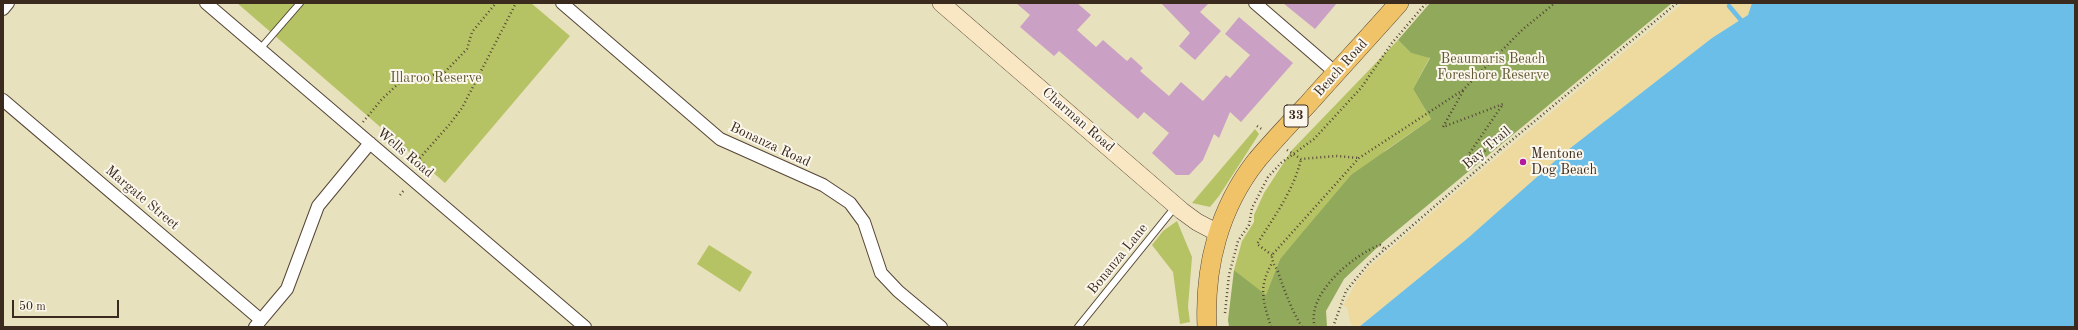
<!DOCTYPE html>
<style>
body{margin:0}
#map{position:relative;width:2078px;height:330px;overflow:hidden;background:#e8e1bd;font-family:"Old Standard TT",serif}
canvas{display:block}
.frame{position:absolute;inset:0;border:4px solid #3b2a1e;pointer-events:none}
.scale{position:absolute;left:12px;top:300px;width:107px;height:18px;box-sizing:border-box;border:2px solid #3b2a1e;border-top:0;padding-left:5px;font-size:12px;line-height:14px;white-space:nowrap;color:#3b2a1e;-webkit-text-stroke:3px #fbf7ec;paint-order:stroke}
</style>
<div id="map">
<canvas width="2078" height="330"></canvas>
<div class="frame"></div>
<div class="scale">50 m</div>
</div>
<script>
const ctx = document.querySelector('canvas').getContext('2d');
ctx.lineJoin = 'round';
function fill(path, color) {
  ctx.fillStyle = color;
  ctx.fill(path, 'evenodd');
}
function strokePath(path, color, width, dash) {
  ctx.strokeStyle = color;
  ctx.lineWidth = width;
  ctx.lineCap = dash ? 'butt' : 'round';
  ctx.setLineDash(dash || []);
  ctx.stroke(path);
}
function write(font, color, halo, rows, align = 'center') {
  ctx.font = font + ' "Old Standard TT",serif';
  ctx.lineWidth = 4;
  ctx.setLineDash([]);
  ctx.textBaseline = 'middle';
  ctx.strokeStyle = halo;
  ctx.fillStyle = color;
  for (const [text, x, y, turn = 0] of rows) {
    ctx.save();
    ctx.translate(x, y);
    ctx.rotate((+turn || 0) * Math.PI / 180);
    ctx.textAlign = isNaN(turn) ? turn : align;
    if (halo) ctx.strokeText(text, 0, 0);
    ctx.fillText(text, 0, 0);
    ctx.restore();
  }
}
const green = new Path2D(`
 M237 3H531L570 36 445 183Z
 M1398 40 1411 53 1430 57 1413 89 1431 119 1386 150 1314 221 1280 259 1266 296 1234 270 1242 241 1254 222V215L1264 193 1292 150Z
 M1255 129 1259 134 1219 196 1210 207 1192 203Z
 M1177 221 1192 257 1188 307 1190 322 1180 324 1173 272 1152 245 1163 231Z
 M709 245 752 272 740 292 697 264Z`);
const forest = new Path2D(`
 M1430 3H1672L1382 243 1344 279 1326 311 1327 327H1229L1228 320 1234 270 1266 295 1280 259 1351 175 1431 119 1413 89 1430 58 1411 53 1398 40Z`);
const sand = new Path2D(`
 M1683 3H1752L1748 15 1712 38 1564 153 1468 238 1359 327H1354L1350 322 1347 307 1343 306 1357 281 1369 267 1482 170Z`);
const water = new Path2D(`
 M1752 3H2075V327H1359L1468 238 1564 153 1712 38 1748 15Z`);
const stream = new Path2D(`
 M1729 6 1745 25`);
const building = new Path2D(`
 M1016 3H1077L1091 15 1077 30 1096 47 1103 40 1127 61 1131 57 1143 68 1140 71 1169 96 1181 82 1203 101 1226 75 1230 78 1250 55 1225 34 1239 17 1293 63 1241 122 1230 112 1219 138 1214 134 1203 160 1189 175H1176L1152 153 1169 133 1144 112 1138 119 1059 51 1054 56 1020 27 1030 15Z
 M1161 3H1209L1200 12 1221 31 1195 60 1179 46 1190 33Z
 M1283 3H1337L1315 29Z`);
const path = new Path2D(`
 M1463 91 1443 127 1503 104 1467 157 1496 147 1500 150
 M363 122 382 99 399 83 445 72 467 49 472 32 496 3
 M1257 126 1263 130
 M1287 150 1301 159 1336 156 1359 158
 M421 170 425 165 419 159 449 125 462 108 516 3
 M400 195 405 189
 M1272 255 1257 244C1274 217 1294 190 1301 159
 M1225 313 1229 275 1238 241 1249 225 1252 208 1268 177 1281 163 1314 139 1361 88 1392 43 1426 3
 M1271 327C1263 301 1258 288 1272 263
 M1302 327C1291 309 1285 292 1278 272 1275 265 1272 263 1272 255L1359 158 1463 90 1522 30 1555 3
 M1315 327C1305 295 1353 255 1380 245L1385 249
 M1333 327 1346 291 1369 263 1500 150 1677 3`);
const lane = new Path2D(`
 M260 49 300 3
 M1078 327 1175 207`);
const street = new Path2D(`
 M206 3 585 327
 M562 3 720 139 823 185 850 203 864 222 881 273 898 291 941 327
 M1255 3 1336 73
 M3 9 8 3
 M3 100 261 320
 M255 327 287 289 318 206 370 143`);
const secondary = new Path2D(`
 M941 3 1182 211 1197 222 1218 233`);
const primary = new Path2D(`
 M1207 327C1204 267 1219 208 1257 160 1273 141 1291 122 1308 104 1338 70 1369 37 1399 3`);
const markers = [
 [1523,162,4,"#b5179e"]
];
const shields = [
 [1296,116,24]
];
const shieldNames = [
 ["33",1296,116]
];
const parkNames = [
 ["Beaumaris Beach",1493,59],
 ["Foreshore Reserve",1493,75],
 ["Illaroo Reserve",436,78]
];
const streetNames = [
 ["Beach Road",1341,68,-48],
 ["Charman Road",1078,120,41],
 ["Bonanza Road",770,145,25],
 ["Bay Trail",1487,148,-40],
 ["Wells Road",405,153,40],
 ["Margate Street",142,198,40],
 ["Bonanza Lane",1118,259,-51]
];
const poiNames = [
 ["Mentone",1531,154],
 ["Dog Beach",1531,170]
];
fill(green, '#b6c365');
fill(forest, '#90a95a');
fill(sand, '#eeda9e');
fill(water, '#6bbee7');
strokePath(stream, '#6bbee7', 4.5);
fill(building, '#caa0c4');
strokePath(lane, '#554536', 8);
strokePath(street, '#554536', 14);
strokePath(secondary, '#554536', 18);
strokePath(primary, '#554536', 20);
strokePath(path, '#554536', 2.5, [1, 3]);
strokePath(lane, '#fff', 6);
strokePath(street, '#fff', 12);
strokePath(secondary, '#f9e7c3', 17);
strokePath(primary, '#f1c369', 19);
for (const [x, y, r, color] of markers) {
  const dot = new Path2D();
  dot.arc(x, y, r, 0, 2 * Math.PI);
  ctx.fillStyle = color;
  ctx.fill(dot);
  strokePath(dot, '#fbf7ec', 1.5);
}
for (const [x, y, w] of shields) {
  const box = new Path2D();
  box.roundRect(x - w / 2, y - 11, w, 22, 3);
  ctx.fillStyle = '#fbf7ec';
  ctx.fill(box);
  strokePath(box, '#3b2a1e', 1);
}
write('bold 13px', '#3b2a1e', null, shieldNames);
write('14px', '#605833', '#fbf7ec', parkNames);
write('14px', '#3b2a1e', '#fbf7ec', streetNames);
write('14px', '#3b2a1e', '#fbf7ec', poiNames, 'left');
</script>
